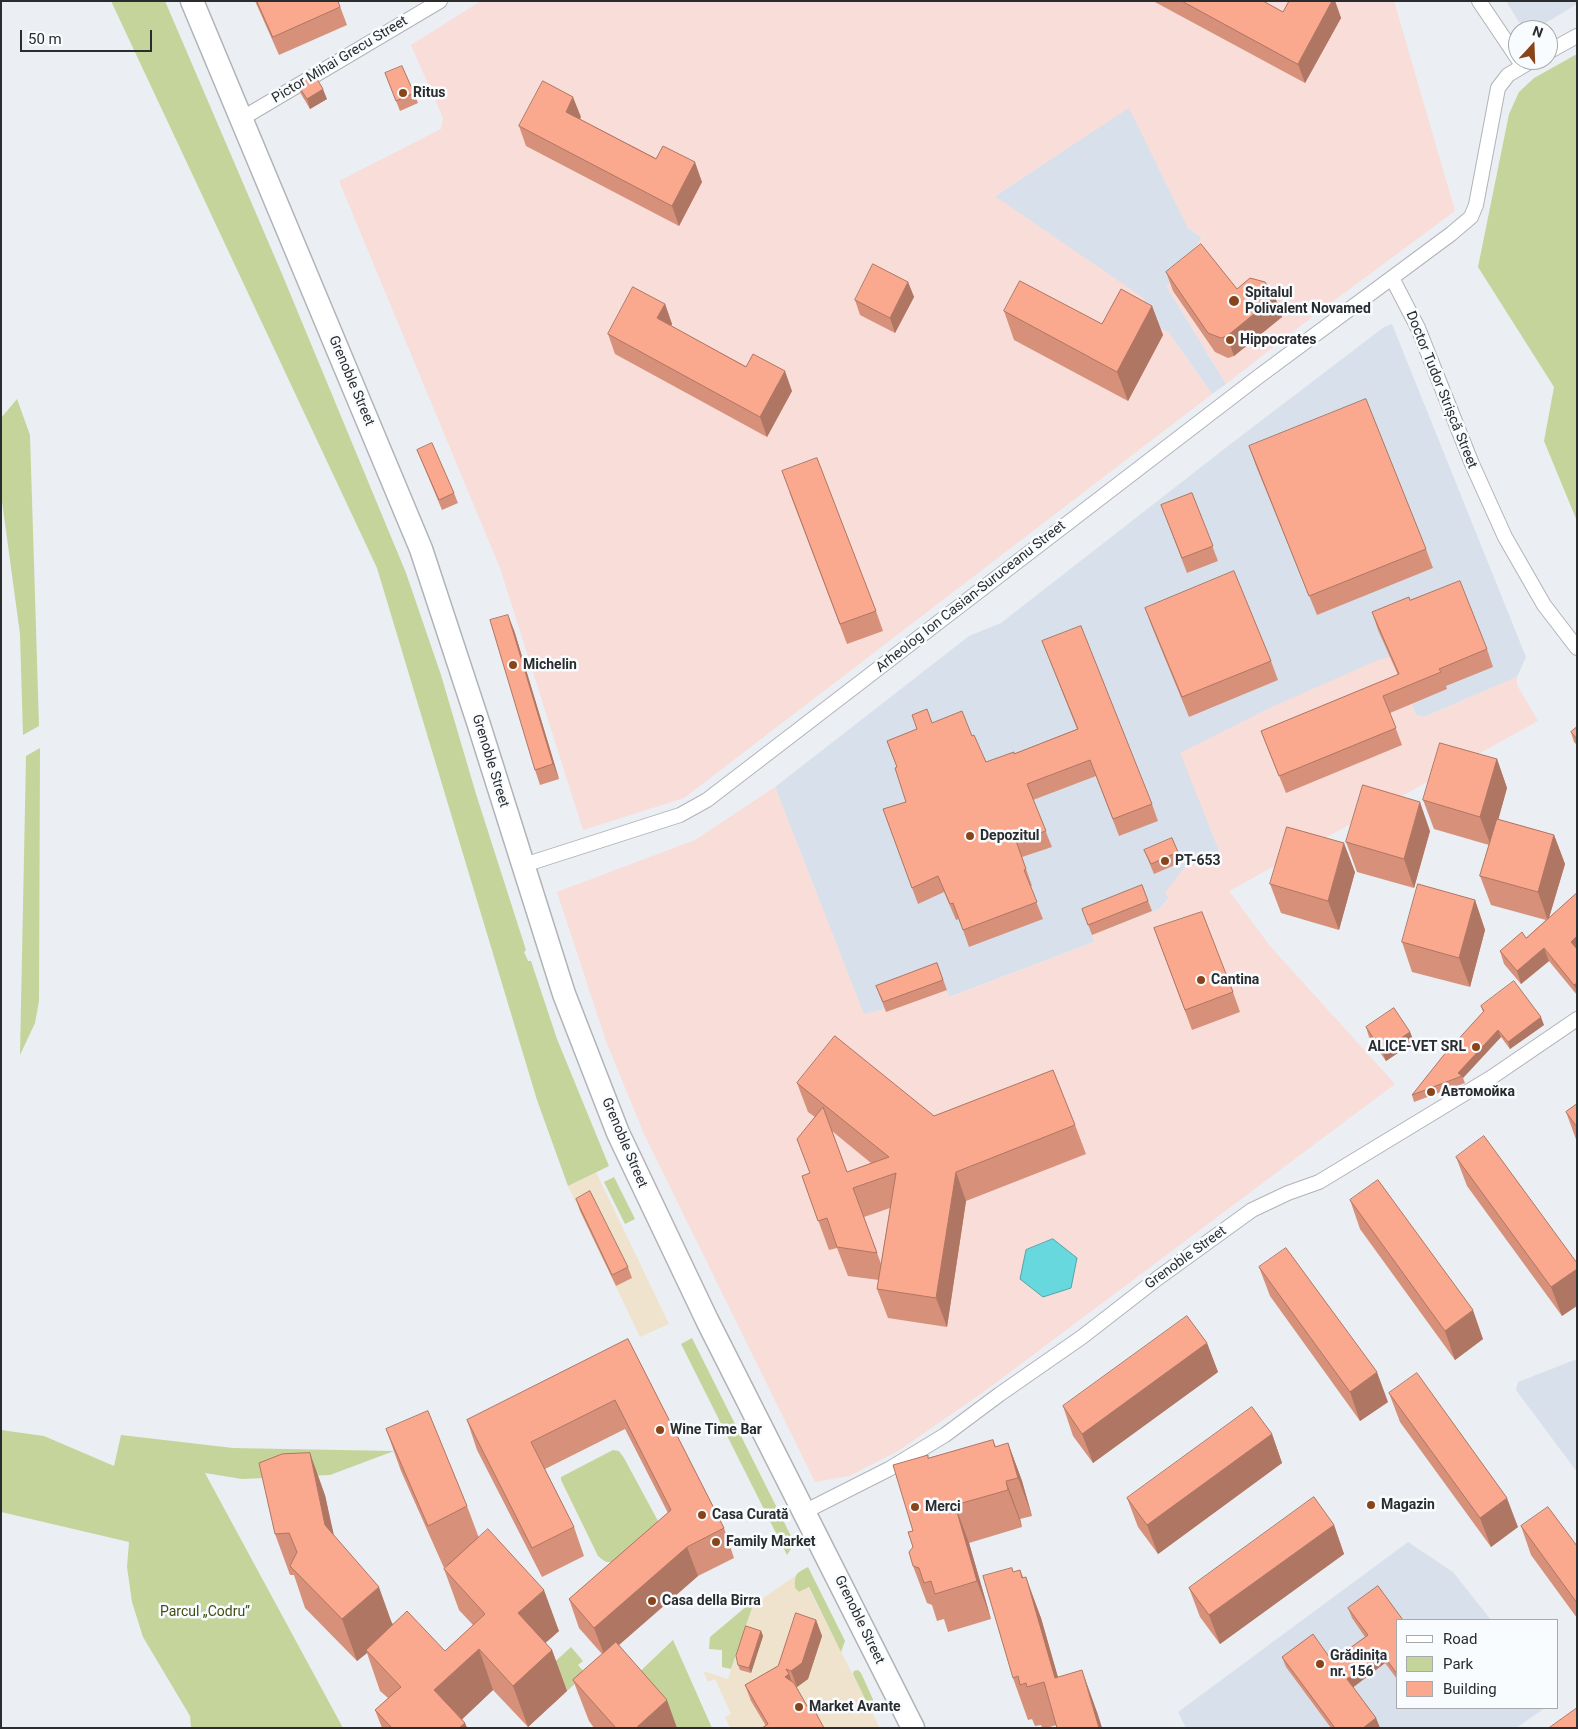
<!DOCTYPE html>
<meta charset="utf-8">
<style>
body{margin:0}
#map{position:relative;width:1578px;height:1729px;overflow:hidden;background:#ebeef3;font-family:Roboto,sans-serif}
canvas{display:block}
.frame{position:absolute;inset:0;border:2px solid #2b2c2e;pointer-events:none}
.legend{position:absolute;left:1396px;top:1619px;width:162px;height:90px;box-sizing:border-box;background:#f9fcff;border:1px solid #a7a9ab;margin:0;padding:6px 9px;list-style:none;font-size:15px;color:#2b2c2e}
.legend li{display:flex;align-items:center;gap:10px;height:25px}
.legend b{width:25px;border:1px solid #a7a9ab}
.north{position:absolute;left:1508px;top:20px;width:50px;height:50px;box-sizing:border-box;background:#f9fcff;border:1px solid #a7a9ab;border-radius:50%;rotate:20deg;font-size:14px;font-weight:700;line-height:20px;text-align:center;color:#2b2c2e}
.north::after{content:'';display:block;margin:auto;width:18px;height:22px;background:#89441a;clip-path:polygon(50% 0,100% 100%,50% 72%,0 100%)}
.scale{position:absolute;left:20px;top:30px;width:132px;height:22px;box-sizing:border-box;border:2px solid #2b2c2e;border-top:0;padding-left:6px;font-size:15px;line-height:18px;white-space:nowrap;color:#2b2c2e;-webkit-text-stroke:4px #f9fcff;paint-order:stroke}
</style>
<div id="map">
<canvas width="1578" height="1729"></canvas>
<div class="frame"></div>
<ul class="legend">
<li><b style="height:6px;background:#fff"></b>Road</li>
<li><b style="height:14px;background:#c5d49a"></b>Park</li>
<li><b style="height:14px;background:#faa98e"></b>Building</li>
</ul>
<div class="north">N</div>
<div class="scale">50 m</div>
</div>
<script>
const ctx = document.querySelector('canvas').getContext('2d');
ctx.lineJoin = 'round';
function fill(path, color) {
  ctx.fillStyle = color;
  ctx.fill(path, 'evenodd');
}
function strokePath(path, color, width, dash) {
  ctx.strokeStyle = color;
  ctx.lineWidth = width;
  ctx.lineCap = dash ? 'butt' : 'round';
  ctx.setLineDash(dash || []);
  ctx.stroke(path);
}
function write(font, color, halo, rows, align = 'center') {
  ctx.font = font + ' Roboto,sans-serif';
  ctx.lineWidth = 5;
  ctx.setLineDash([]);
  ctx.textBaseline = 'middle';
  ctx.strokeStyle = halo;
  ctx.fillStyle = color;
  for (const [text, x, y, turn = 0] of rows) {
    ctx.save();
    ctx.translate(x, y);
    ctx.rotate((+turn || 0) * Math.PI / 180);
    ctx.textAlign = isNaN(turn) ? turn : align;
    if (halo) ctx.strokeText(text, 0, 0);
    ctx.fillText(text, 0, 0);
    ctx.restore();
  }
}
const commercial = new Path2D(`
 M596 1172 669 1324 640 1337 568 1186Z
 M795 1576V1588L799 1592 808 1587 880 1728H730L725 1717 731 1714 715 1679 708 1682 703 1671 728 1679 753 1605Z`);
const built = new Path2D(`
 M1506 1H1577V4L1534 30H1524Z
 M1129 107 1188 228 1202 238 1167 287 1226 384 1212 394 1169 333 1137 315 1144 299 994 197Z
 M1392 324 1526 657 1517 677 1424 717 1416 715 1393 657 1386 658 1272 707 1181 753 1220 853 1184 868 1169 898 1159 909 1092 935 1094 942 949 997 945 990 886 1012 885 1009 864 1015 775 787 969 636 1001 623 1228 446 1384 327Z
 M1577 1359V1472L1516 1390 1518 1382Z
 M1408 1542 1453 1572 1491 1620H1397V1708H1545L1516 1728H1186L1178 1712Z`);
const medical = new Path2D(`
 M481 1H1394L1455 211 1313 316 1226 384 1167 287 1202 238 1188 228 1129 108 995 196 1145 299 1138 316 1169 333 1212 394 684 798 583 830 500 568 339 181 441 129 443 118 411 45Z
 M1393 657 1416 715 1424 717 1517 677V685L1538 721 1229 891 1270 946 1395 1084 982 1393 898 1451 849 1476 815 1482 644 1134 606 1041 557 892 695 840 775 787 864 1014 885 1009 887 1011 945 990 950 997 1094 942 1092 935 1159 909 1169 899 1165 893 1184 868 1220 853 1180 753 1272 707 1380 659Z`);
const green = new Path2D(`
 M111 1H165L282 274 406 573 441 675 476 794 526 950 524 952 528 961H531L557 1039 609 1166 568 1186 537 1100 377 568Z
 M1577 54V521L1544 441 1554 387 1478 267 1509 114 1519 92 1534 78Z
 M17 399 30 435 39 726 23 735 20 634 1 494V418Z
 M40 748 39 1001 35 1023 20 1055 26 756Z
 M614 1177 635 1219 625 1224 604 1182Z
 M692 1338 793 1540 792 1547 787 1555 681 1344Z
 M1 1430 44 1436 114 1466 121 1435 233 1448 394 1451 330 1475 242 1479 205 1473 343 1728H191L190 1716 143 1637 132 1602 127 1567 129 1542 1 1512Z
 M613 1450 619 1451 624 1458 658 1521 657 1525 615 1561C607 1564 604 1561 598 1556L561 1480V1477Z
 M808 1567 845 1641 841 1652 809 1587 799 1592 795 1588C795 1573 795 1574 808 1567Z
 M748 1605H753L731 1669 722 1667V1650L709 1649 710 1637Z
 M673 1640 712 1728H669L630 1681Z
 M571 1647 583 1661 578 1665 586 1674 567 1691 547 1669Z
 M858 1670 861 1673 876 1706V1709L873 1710 870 1709 853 1674 854 1671Z`);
const water = new Path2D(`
 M1053 1239 1077 1258 1071 1288 1043 1297 1020 1279 1026 1250Z`);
const street = new Path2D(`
 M1479 1 1518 59
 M1548 52 1577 36
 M241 119 440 1
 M1392 278 1418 328 1472 464 1505 537 1544 605 1577 648
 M524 865 680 815 707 800 1258 377 1451 234 1471 217 1476 205 1498 88 1508 75 1533 60
 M804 1512 889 1469 945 1435 1000 1394 1082 1337 1158 1278 1252 1210 1288 1193 1319 1182 1492 1077 1577 1019`);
const primary = new Path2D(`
 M192 1 421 549 478 722 564 994 618 1133 707 1320 913 1728`);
const wall = new Path2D(`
 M255 1H338L347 25 279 55Z
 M1153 1H1263L1283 12 1289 1H1335L1341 18 1305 83Z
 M385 73 414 93 418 103 400 111Z
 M297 84 327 99 310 109 301 94Z
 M581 117 580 119 702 182 679 226 526 146 519 126Z
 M1166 272 1237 289 1275 297 1282 317 1234 356 1228 358 1215 352 1173 291Z
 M908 282 914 297 895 333 860 315 855 300Z
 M665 304 672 324 671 326 792 391 767 437 615 354 608 334Z
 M1152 306 1163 335 1128 401 1014 340 1004 311 1102 324Z
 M1249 446 1426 549 1433 568 1317 615 1256 466Z
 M417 450 454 493 458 503 442 510Z
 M789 491 876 611 883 631 847 644Z
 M1192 493 1218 561 1187 573 1161 505Z
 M1410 600 1487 649 1493 667 1446 686 1447 689 1390 713 1402 745 1286 793 1261 731 1398 675 1378 630 1372 612Z
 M1145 608 1271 661 1278 680 1189 717 1152 627Z
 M514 630 559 779 540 785 535 770Z
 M1042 641 1152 804 1158 821 1119 836 1096 776 1033 800 1052 847 1022 857 1032 886H1030L1043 919 969 947 959 919 956 920 944 892 918 904 883 809 906 802 897 767 887 741 932 723 972 736 986 762 1014 754 1077 729Z
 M1577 727V745L1574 742 1571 732Z
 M1497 759 1507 788 1498 819 1554 835 1565 864 1549 918 1577 893V995L1549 961 1521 984 1504 964 1500 951 1526 938 1546 920 1491 905 1480 876 1489 845 1434 829 1423 800Z
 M1430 831 1414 888 1357 872 1346 842Z
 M1144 850 1178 852 1182 862 1154 874Z
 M1355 872 1339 930 1281 913 1270 884Z
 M1142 885 1152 911 1092 935 1082 909Z
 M1475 900 1485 930 1470 987 1412 972 1402 942Z
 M1154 928 1233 992 1240 1012 1192 1030Z
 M937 963 947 990 886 1012 876 986Z
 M1481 1006 1544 1025 1510 1049 1501 1037 1463 1078 1465 1083 1414 1102 1412 1095 1483 1012Z
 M1366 1027 1410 1032 1414 1042 1386 1061 1369 1037Z
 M797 1083 934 1116 1075 1125 1086 1154 966 1201 947 1327 888 1318 877 1289 879 1280 848 1276 837 1248 829 1250 802 1176 810 1173 815 1117 808 1112ZM832 1131 871 1163 847 1172ZM890 1208 881 1264 864 1217Z
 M1577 1104V1142L1566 1112Z
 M1456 1157 1577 1263 1562 1316 1467 1186Z
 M576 1199 628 1267 632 1278 616 1286 580 1211Z
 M1350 1200 1483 1339 1455 1360 1360 1229Z
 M1259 1267 1388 1402 1360 1421 1270 1296Z
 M628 1339 724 1528 734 1558 698 1576 619 1645 677 1728H594L589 1721 573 1680 602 1654 579 1628 569 1599 668 1513 625 1429 545 1469 574 1527 584 1556 542 1577 477 1450 467 1420Z
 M1207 1343 1218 1372 1093 1463 1073 1436 1063 1406Z
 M1389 1393 1518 1527 1491 1547 1400 1422Z
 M386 1429 467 1506 479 1538 559 1631 545 1643 552 1650 567 1691 528 1727 493 1690 462 1719 465 1723 467 1728H382L375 1710 388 1698 380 1691 367 1653 357 1661 305 1608 294 1575H290L275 1534 325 1495 333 1535 393 1624 445 1651 473 1625 459 1610 444 1569 448 1565 444 1568 401 1471Z
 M1272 1434 1282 1463 1158 1554 1138 1527 1127 1498Z
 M993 1440 996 1447 1008 1443 1022 1481 1032 1516 1020 1519 1022 1527 969 1543 991 1619 948 1632 944 1619 937 1621 932 1605 927 1603 913 1566V1531L929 1458Z
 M1334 1525 1344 1554 1220 1644 1200 1617 1189 1588Z
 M1521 1526 1577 1546V1618L1531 1555Z
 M1020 1570 1041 1618 1058 1677 1097 1712 1102 1728H1057V1725L1046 1728H1042L1041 1725 1035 1726 1032 1719 1028 1720 1013 1678 1014 1572Z
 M1348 1608 1397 1620V1679L1385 1663 1353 1687 1376 1718 1380 1728H1331L1286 1667 1282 1657 1332 1661 1365 1637 1352 1618Z
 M816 1620 822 1636 808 1679 797 1687H796L807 1706 766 1726 751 1701 745 1685 778 1666Z
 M761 1631 763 1636 751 1673 740 1670 738 1665Z`);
const shadedWall = new Path2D(`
 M1332 1H1335L1341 18 1305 83 1298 64Z
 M323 89 327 99 310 109 307 99Z
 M573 97 581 117 573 131 566 112Z
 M695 162 702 182 679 226 672 206Z
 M908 282 914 297 895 333 890 318Z
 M1275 297 1282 317 1234 356 1227 336Z
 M665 304 672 324 664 338 657 318Z
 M1152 306 1163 335 1128 401 1117 372Z
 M785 371 792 391 767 437 760 417Z
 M508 615 514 630 559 779 553 764Z
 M1497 759 1507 788 1491 846 1480 817Z
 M1420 802 1430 831 1414 888 1404 859Z
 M1554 835 1565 864 1548 921 1538 892Z
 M1344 843 1355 872 1339 930 1328 901Z
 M1475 900 1485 930 1470 987 1459 958Z
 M1577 936V954L1571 942Z
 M1544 948 1549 961 1521 984 1517 971Z
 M1577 983V991L1574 985Z
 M1541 1017 1544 1025 1510 1049 1508 1042Z
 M1498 1030 1501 1037 1463 1078 1462 1076 1458 1073Z
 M1410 1032 1414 1042 1386 1061 1382 1051Z
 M956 1172 966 1201 947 1327 936 1298Z
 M1577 1269V1306L1562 1316 1551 1287Z
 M1473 1310 1483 1339 1455 1360 1445 1331Z
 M1207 1343 1218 1372 1093 1463 1082 1434Z
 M1377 1372 1388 1402 1360 1421 1350 1392Z
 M1272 1434 1282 1463 1158 1554 1147 1525Z
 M1008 1443 1022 1481 1032 1516 1018 1478Z
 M310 1453 325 1495 341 1567 325 1525Z
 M1006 1481 1020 1519 1022 1527 1008 1490Z
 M1507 1498 1518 1527 1491 1547 1480 1518Z
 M955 1505 969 1543 991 1619 977 1581Z
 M1334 1525 1344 1554 1220 1644 1209 1615Z
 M687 1547 698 1576 605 1657 594 1628Z
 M1026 1577 1041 1618 1070 1720 1055 1678Z
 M379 1587 394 1629 366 1650 367 1653 357 1661 342 1619Z
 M544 1590 559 1631 533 1654 518 1613Z
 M816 1620 822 1636 808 1679 797 1687 791 1671Z
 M761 1631 763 1636 751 1673 749 1668Z
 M479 1649 493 1690 453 1728 434 1690Z
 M552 1650 567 1691 528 1727 513 1686Z
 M1382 1653 1385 1663 1351 1689 1347 1679Z
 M1082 1670 1097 1712 1102 1728H1099Z
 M789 1674 795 1691 785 1677Z
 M667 1700 677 1728H636Z
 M1376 1718 1380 1728H1363Z
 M465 1723 467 1728H459Z`);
const building = new Path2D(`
 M257 1H338L340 7 273 37Z
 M1182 1H1263L1283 12 1289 1H1332L1298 64Z
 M402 66 414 93 396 101 385 73Z
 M314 74 323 89 307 99 297 84Z
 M543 81 573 97 566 112 656 159 663 146 695 162 672 206 519 126Z
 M1201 244 1237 289 1250 278 1265 282 1275 297 1227 336 1221 338 1208 333 1166 272Z
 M873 264 908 282 890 318 855 300Z
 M1020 281 1102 324 1121 289 1152 306 1117 372 1004 311Z
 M633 287 665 304 657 318 746 367 753 354 785 371 760 417 608 334Z
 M1366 399 1426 549 1309 596 1249 446Z
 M432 443 454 493 439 500 417 450Z
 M817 458 876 611 840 624 782 471Z
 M1192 493 1213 546 1182 558 1161 505Z
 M1234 571 1271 661 1182 697 1145 608Z
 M1460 581 1487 649 1439 669 1441 672 1383 696 1396 728 1279 776 1261 731 1399 674 1372 612 1409 597 1410 600Z
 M508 615 553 764 535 770 490 620Z
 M1081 626 1152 804 1113 819 1090 760 1027 784 1046 831 1016 841 1026 869 1024 870 1037 902 963 930 953 903 950 904 938 876 912 888 883 809 906 802 895 768 897 767 887 741 917 729 912 715 927 709 932 723 962 711 972 736 974 735 986 762 1014 752V754L1078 729 1042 641Z
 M1577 727V739L1571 732Z
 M1440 743 1497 759 1480 817 1423 800Z
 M1363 785 1420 802 1404 859 1346 842Z
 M1497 819 1554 835 1538 892 1480 876Z
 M1287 827 1344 843 1328 901 1270 884Z
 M1172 838 1178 852 1151 864 1144 850Z
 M1418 884 1475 900 1459 958 1402 942Z
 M1142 885 1148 901 1088 925 1082 909Z
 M1577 893V936L1571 942 1577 949V983L1574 985 1544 948 1517 971 1500 951 1522 932 1526 938Z
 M1202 912 1233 992 1185 1010 1154 928Z
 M937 963 943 980 883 1002 876 986Z
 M1514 981 1541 1017 1508 1042 1498 1030 1458 1073 1462 1076 1412 1095 1443 1056 1484 1011 1481 1006Z
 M1394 1008 1410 1032 1382 1051 1366 1027Z
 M835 1036 934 1116 1053 1070 1075 1125 956 1172 936 1298 877 1289 896 1173 853 1188 877 1253 837 1247 827 1218 818 1221 802 1176 810 1173 797 1139 823 1107 847 1172 889 1157 797 1083Z
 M1577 1104V1127L1566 1112Z
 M1484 1136 1577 1263V1269L1551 1287 1456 1157Z
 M1378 1180 1473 1310 1445 1331 1350 1200Z
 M590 1191 628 1267 612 1275 576 1199Z
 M1286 1248 1377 1372 1350 1392 1259 1267Z
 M1187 1316 1207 1343 1082 1434 1063 1406Z
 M628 1339 724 1528 687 1547 594 1628 569 1599 671 1510 615 1400 531 1442 574 1527 532 1548 467 1420Z
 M1417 1373 1507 1498 1480 1518 1389 1393Z
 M1252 1407 1272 1434 1147 1525 1127 1498Z
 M428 1411 467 1506 428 1526 386 1429Z
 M993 1440 995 1447 1008 1443 1018 1478 1006 1481 1008 1490 955 1505 977 1581 935 1594 931 1581 924 1583 919 1568 913 1566 909 1552 913 1547 908 1532 913 1531 893 1465 928 1455V1458Z
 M310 1453 325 1525 379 1587 342 1619 290 1566 297 1552 289 1533 275 1534 259 1463 282 1454Z
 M1314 1497 1334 1525 1209 1615 1189 1588Z
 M1548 1507 1577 1546V1603L1521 1526Z
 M488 1529 544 1590 518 1613 552 1650 513 1686 479 1649 434 1690 465 1723 459 1728H392L375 1710 401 1687 366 1650 407 1611 445 1651 485 1614 444 1569Z
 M1012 1568 1013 1572 1020 1570 1022 1578 1026 1577 1055 1678 1082 1670 1099 1728H1057L1044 1682 1027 1687 1026 1683 1020 1685 1018 1676 1013 1678 983 1576Z
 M1378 1586 1403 1620H1397V1674L1382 1653 1347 1679 1376 1718 1363 1728H1335L1282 1657 1313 1634 1332 1661 1368 1635 1348 1608Z
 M796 1613 816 1620 802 1663 791 1671 786 1669 789 1674 785 1677 794 1683 807 1706 811 1704 824 1728H762L768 1724 745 1685 778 1666Z
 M746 1626 761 1631 749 1668 738 1665 736 1656Z
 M616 1642 667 1700 636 1728H616L573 1680Z
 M1577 1708V1728H1549Z`);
const markers = [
 [403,93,5,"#89441a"],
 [1234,301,6,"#89441a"],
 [1230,340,5,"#89441a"],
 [513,665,5,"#89441a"],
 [970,836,5,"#89441a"],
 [1165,861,5,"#89441a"],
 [1201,980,5,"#89441a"],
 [1476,1047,5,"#89441a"],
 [1431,1092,5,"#89441a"],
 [660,1430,5,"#89441a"],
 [1371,1505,5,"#89441a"],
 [915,1507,5,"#89441a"],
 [702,1515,5,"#89441a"],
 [716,1542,5,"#89441a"],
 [652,1601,5,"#89441a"],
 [1320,1664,5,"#89441a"],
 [799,1707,5,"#89441a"]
];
const streetNames = [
 ["Pictor Mihai Grecu Street",340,60,-31],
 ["Grenoble Street",351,381,67],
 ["Doctor Tudor Strișcă Street",1441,390,68],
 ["Arheolog Ion Casian-Suruceanu Street",971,597,-38],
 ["Grenoble Street",490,761,73],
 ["Grenoble Street",624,1143,67],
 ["Grenoble Street",1186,1258,-36],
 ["Grenoble Street",859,1620,64]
];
const poiNames = [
 ["Ritus",413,93],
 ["Spitalul",1245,293],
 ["Polivalent Novamed",1245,309],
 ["Hippocrates",1240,340],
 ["Michelin",523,665],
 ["Depozitul",980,836],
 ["PT-653",1175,861],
 ["Cantina",1211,980],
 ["ALICE-VET SRL",1466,1047,"right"],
 ["Автомойка",1441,1092],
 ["Wine Time Bar",670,1430],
 ["Magazin",1381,1505],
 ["Merci",925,1507],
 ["Casa Curată",712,1515],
 ["Family Market",726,1542],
 ["Casa della Birra",662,1601],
 ["Grădinița",1330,1656],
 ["nr. 156",1330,1672],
 ["Market Avante",809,1707]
];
const parkNames = [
 ["Parcul „Codru”",205,1612]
];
fill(commercial, '#efe3ce');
fill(built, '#d8e1eb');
fill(medical, '#f8ddd8');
fill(green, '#c5d49a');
fill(water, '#66d8de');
strokePath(water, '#54a4a9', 1);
strokePath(street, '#b0b3b7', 16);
strokePath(primary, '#b0b3b7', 25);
strokePath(street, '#fff', 14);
strokePath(primary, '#fff', 22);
fill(wall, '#d7917a');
fill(shadedWall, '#af7663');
fill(building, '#faa98e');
strokePath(building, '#af7663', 1);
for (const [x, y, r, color] of markers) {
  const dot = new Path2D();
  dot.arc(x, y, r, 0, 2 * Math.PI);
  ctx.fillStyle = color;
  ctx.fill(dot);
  strokePath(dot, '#f9fcff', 2);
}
write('14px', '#2b2c2e', '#f9fcff', streetNames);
write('bold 14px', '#2b2c2e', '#f9fcff', poiNames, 'left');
write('14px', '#424d14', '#f9fcff', parkNames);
</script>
